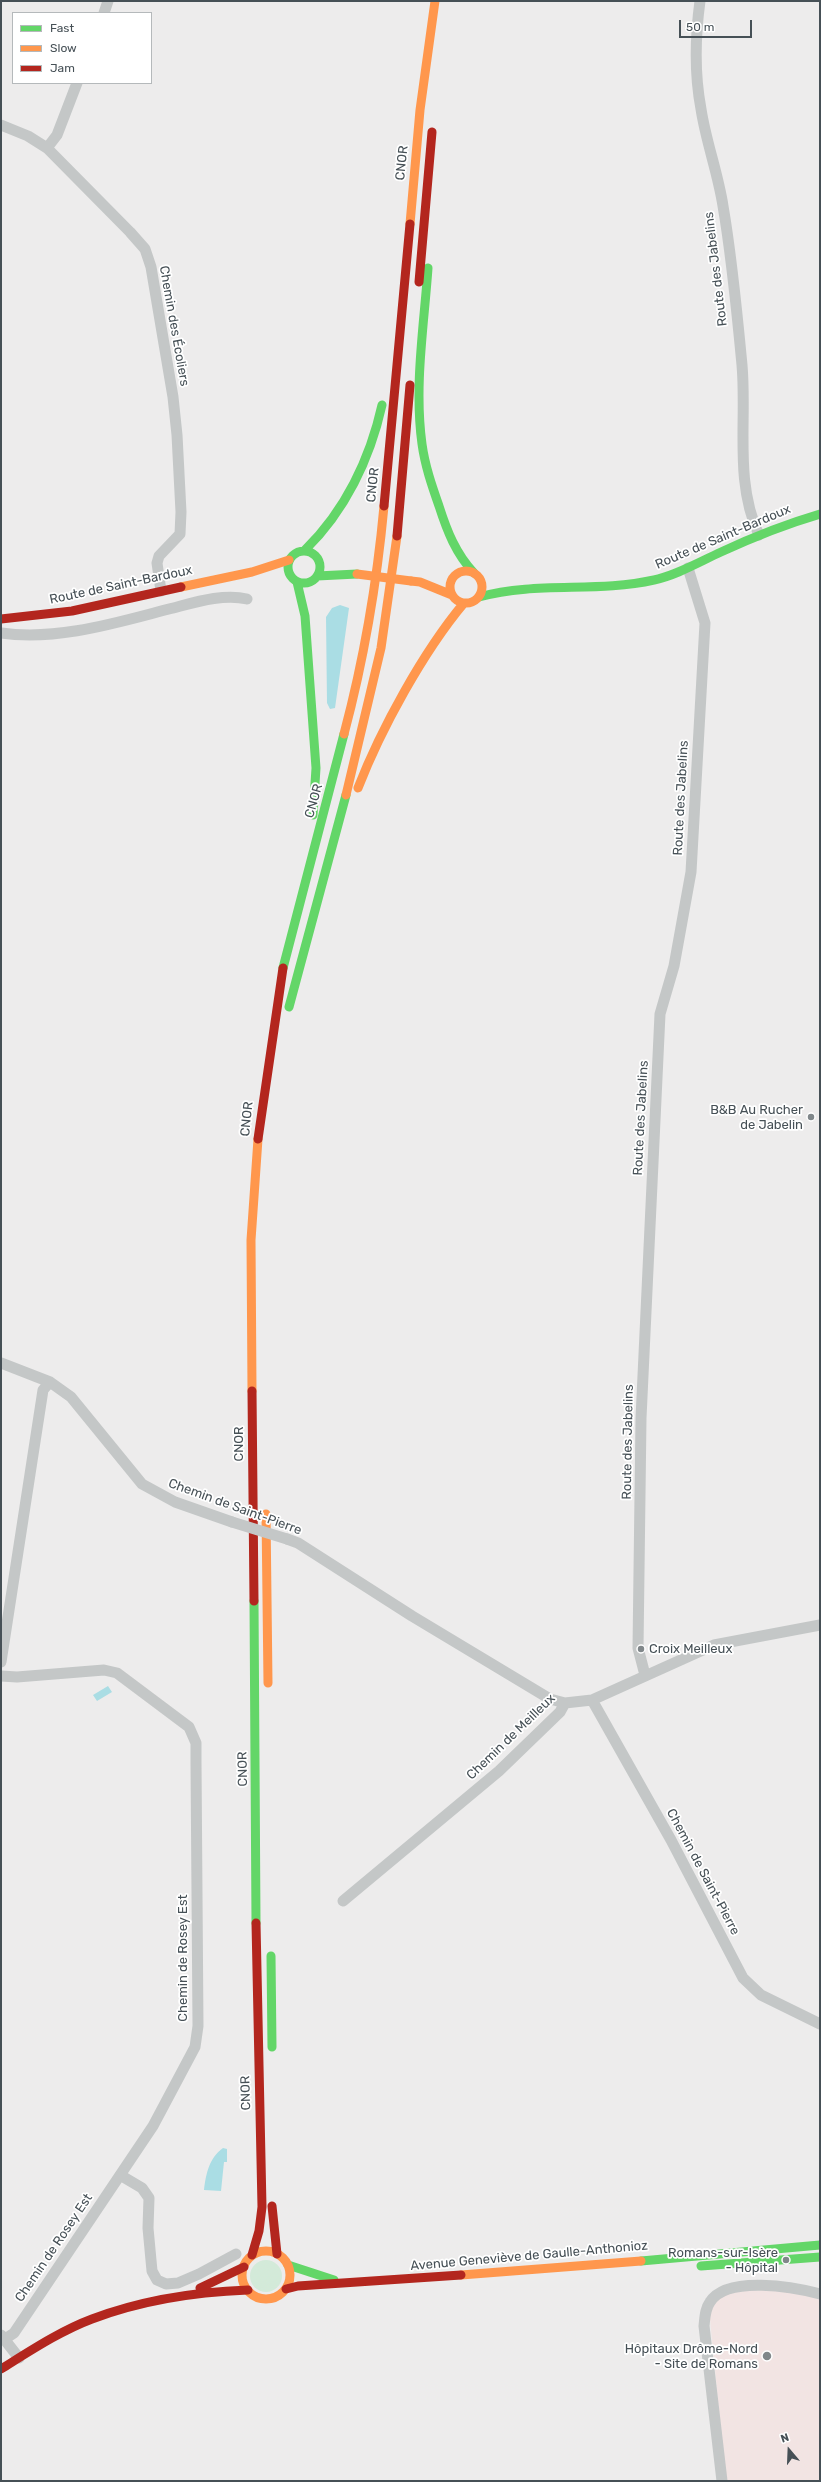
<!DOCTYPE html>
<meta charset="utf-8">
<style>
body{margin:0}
#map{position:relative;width:821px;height:2482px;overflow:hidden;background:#edecec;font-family:Rubik,sans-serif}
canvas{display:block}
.frame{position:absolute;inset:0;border:2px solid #465056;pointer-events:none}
.legend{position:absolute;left:12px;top:12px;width:140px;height:72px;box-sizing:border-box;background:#fff;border:1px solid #b5b9bb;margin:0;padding:5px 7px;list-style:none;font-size:12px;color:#465056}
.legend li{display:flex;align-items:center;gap:8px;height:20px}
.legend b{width:20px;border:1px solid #b5b9bb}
.north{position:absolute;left:769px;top:2430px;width:40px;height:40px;-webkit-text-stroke:3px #fff;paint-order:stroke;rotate:341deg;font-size:11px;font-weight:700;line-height:16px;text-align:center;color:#465056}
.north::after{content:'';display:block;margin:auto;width:14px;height:18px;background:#465056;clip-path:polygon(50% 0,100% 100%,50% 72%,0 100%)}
.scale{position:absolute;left:679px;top:20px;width:73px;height:18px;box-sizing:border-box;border:2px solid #465056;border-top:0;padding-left:5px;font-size:12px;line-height:14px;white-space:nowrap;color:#465056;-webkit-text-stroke:3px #fff;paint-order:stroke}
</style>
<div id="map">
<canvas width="821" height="2482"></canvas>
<div class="frame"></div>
<ul class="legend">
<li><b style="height:5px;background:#63d668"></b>Fast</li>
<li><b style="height:5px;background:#ff974d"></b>Slow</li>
<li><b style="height:5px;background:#b3261e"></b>Jam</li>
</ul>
<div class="north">N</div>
<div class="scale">50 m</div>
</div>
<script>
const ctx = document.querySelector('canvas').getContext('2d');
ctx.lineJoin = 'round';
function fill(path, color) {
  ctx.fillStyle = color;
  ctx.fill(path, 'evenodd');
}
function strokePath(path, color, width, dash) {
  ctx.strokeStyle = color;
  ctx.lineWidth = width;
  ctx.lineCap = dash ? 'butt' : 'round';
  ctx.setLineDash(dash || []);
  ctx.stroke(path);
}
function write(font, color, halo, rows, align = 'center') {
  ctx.font = font + ' Rubik,sans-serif';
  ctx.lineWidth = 3.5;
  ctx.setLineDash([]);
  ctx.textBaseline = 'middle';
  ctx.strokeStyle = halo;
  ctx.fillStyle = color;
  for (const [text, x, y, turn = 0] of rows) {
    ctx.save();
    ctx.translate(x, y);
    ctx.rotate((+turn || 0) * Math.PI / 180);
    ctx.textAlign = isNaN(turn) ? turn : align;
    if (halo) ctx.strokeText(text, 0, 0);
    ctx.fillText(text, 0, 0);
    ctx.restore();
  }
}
const medical = new Path2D(`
 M737 2290H770L811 2295 820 2299V2481H726L709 2309 718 2298Z`);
const green = new Path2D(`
 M250 2276a16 16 0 1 1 32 0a16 16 0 1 1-32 0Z`);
const water = new Path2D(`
 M340 605 349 608 335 708 330 709 327 703 326 617 332 608Z
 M108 1686 112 1692 97 1701 93 1695Z
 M223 2148 227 2149V2162H224L221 2191 204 2190C206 2174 209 2158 223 2148Z`);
const street = new Path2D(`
 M700 1C695 38 694 72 701 109 706 142 718 173 723 206 732 258 737 312 742 365 747 421 734 482 759 535
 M104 13 108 1
 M1 125 28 136 47 148 130 232 145 249 151 267 173 397 177 435 181 512 180 534 159 556 157 563 161 591
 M47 148 57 135 77 83
 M1 633C57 641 115 623 169 609 193 603 223 593 247 599
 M1 1363 50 1382 71 1397 142 1484 175 1502 232 1522
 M287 1539 298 1543 412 1616 550 1699 565 1703 592 1700 714 1645 820 1625
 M1 1662 43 1390 50 1382
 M645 1675 638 1648 641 1418 660 1014 674 966 691 872 705 623 688 568
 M1 1676 17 1677 104 1670 117 1673 189 1727 196 1743V1762L198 2026 195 2047 153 2126 14 2333 5 2339
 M592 1700 671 1840 743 1978 761 1995 820 2024
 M343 1901 499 1771 560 1712 565 1703
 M120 2175 142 2188 149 2198 148 2228 152 2271 157 2280 166 2284 178 2283 199 2274 236 2254
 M1 2335 19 2358
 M722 2481 704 2326C705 2317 705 2309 710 2302 727 2275 794 2287 820 2294`);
const fast = new Path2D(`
 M428 268C424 326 414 386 422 444 425 466 432 486 439 506 447 531 456 554 474 573
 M305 550C345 511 370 459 382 405
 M288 567a16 16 0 1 1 32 0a16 16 0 1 1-32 0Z
 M317 576 357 574
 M297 582 305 616 316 768 313 815
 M479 597C537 581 596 593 654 580 677 575 699 562 721 552 753 537 786 524 820 514
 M283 968 344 734
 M289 1007 346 795
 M254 1601 256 1923
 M271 1956 272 2047
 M641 2261 820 2245
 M288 2265 334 2280
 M701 2266 820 2257`);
const slow = new Path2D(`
 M410 224 420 110 435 1
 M450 587a16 16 0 1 1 32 0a16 16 0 1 1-32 0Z
 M411 581 420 582 452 595
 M181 587 252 572 289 560
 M344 734C364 659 377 582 384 506
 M358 788C381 729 423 652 464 603
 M346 795 381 648 397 536
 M252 1391 251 1240 258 1139
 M266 1514 268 1683
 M242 2275a24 24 0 1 1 48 0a24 24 0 1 1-48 0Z
 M461 2275 641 2261`);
const jam = new Path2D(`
 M419 282 432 132
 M384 506 410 224
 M397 536 410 385
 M1 619 72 611 181 587
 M258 1139 283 968
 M252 1391 254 1601
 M272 2206 277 2254
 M252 2255 259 2231 262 2207 256 1923
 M200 2288 244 2267
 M286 2289 298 2286 461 2275
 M1 2369C30 2351 60 2331 92 2319 142 2300 195 2292 248 2290`);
const streetBridge = new Path2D(`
 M232 1522 287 1539`);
const slowBridge = new Path2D(`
 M357 574 411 581`);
const markers = [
 [811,1117,4,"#80878a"],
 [641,1649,4,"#80878a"],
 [786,2260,4,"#80878a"],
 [767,2356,5,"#80878a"]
];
const streetNames = [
 ["CNOR",402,163,-84],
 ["Route des Jabelins",716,269,-97],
 ["Chemin des Écoliers",174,326,80],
 ["CNOR",373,485,-84],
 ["Route de Saint-Bardoux",723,537,-23],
 ["Route de Saint-Bardoux",121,585,-12],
 ["Route des Jabelins",681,798,-87],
 ["CNOR",314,801,-74],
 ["Route des Jabelins",641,1118,-87],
 ["CNOR",247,1119,-84],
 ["Route des Jabelins",628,1442,-89],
 ["CNOR",239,1444,-90],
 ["Chemin de Saint-Pierre",235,1507,20],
 ["Chemin de Meilleux",511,1737,-44],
 ["CNOR",243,1769,-91],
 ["Chemin de Saint-Pierre",703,1872,62],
 ["Chemin de Rosey Est",183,1958,-90],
 ["CNOR",246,2093,-92],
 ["Chemin de Rosey Est",54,2248,-56],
 ["Avenue Geneviève de Gaulle-Anthonioz",529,2256,-5]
];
const poiNames = [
 ["B&B Au Rucher",803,1110],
 ["de Jabelin",803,1125],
 ["Croix Meilleux",649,1649,"left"],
 ["Romans-sur-Isère",778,2253],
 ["- Hôpital",778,2268],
 ["Hôpitaux Drôme-Nord",758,2349],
 ["- Site de Romans",758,2364]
];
fill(medical, '#f2e4e3');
fill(green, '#d3ead9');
fill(water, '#aadde4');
strokePath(street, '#c4c7c7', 11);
strokePath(fast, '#63d668', 9);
strokePath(slow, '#ff974d', 9);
strokePath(jam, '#b3261e', 9);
strokePath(streetBridge, '#c4c7c7', 11);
strokePath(slowBridge, '#ff974d', 9);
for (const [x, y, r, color] of markers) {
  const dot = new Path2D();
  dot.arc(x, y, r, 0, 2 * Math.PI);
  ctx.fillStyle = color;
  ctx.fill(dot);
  strokePath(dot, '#fff', 1.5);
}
write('13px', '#465056', '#fff', streetNames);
write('13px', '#465056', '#fff', poiNames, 'right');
</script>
